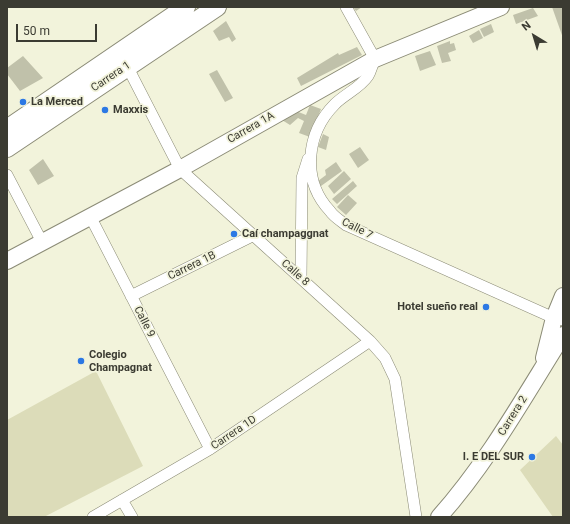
<!DOCTYPE html>
<meta charset="utf-8">
<style>
body{margin:0}
#map{position:relative;width:570px;height:524px;overflow:hidden;background:#f2f3db;font-family:Roboto,sans-serif}
canvas{display:block}
.frame{position:absolute;inset:0;border:8px solid #3b3b32;pointer-events:none}
.north{position:absolute;left:514px;top:16px;width:40px;height:40px;-webkit-text-stroke:3px #f2f3db;paint-order:stroke;rotate:322deg;font-size:11px;font-weight:700;line-height:16px;text-align:center;color:#3b3b32}
.north::after{content:'';display:block;margin:auto;width:14px;height:18px;background:#3b3b32;clip-path:polygon(50% 0,100% 100%,50% 72%,0 100%)}
.scale{position:absolute;left:16px;top:24px;width:81px;height:18px;box-sizing:border-box;border:2px solid #3b3b32;border-top:0;padding-left:5px;font-size:12px;line-height:14px;white-space:nowrap;color:#3b3b32;-webkit-text-stroke:3px #f2f3db;paint-order:stroke}
</style>
<div id="map">
<canvas width="570" height="524"></canvas>
<div class="frame"></div>
<div class="north">N</div>
<div class="scale">50 m</div>
</div>
<script>
const ctx = document.querySelector('canvas').getContext('2d');
ctx.lineJoin = 'round';
function fill(path, color) {
  ctx.fillStyle = color;
  ctx.fill(path, 'evenodd');
}
function strokePath(path, color, width, dash) {
  ctx.strokeStyle = color;
  ctx.lineWidth = width;
  ctx.lineCap = dash ? 'butt' : 'round';
  ctx.setLineDash(dash || []);
  ctx.stroke(path);
}
function write(font, color, halo, rows, align = 'center') {
  ctx.font = font + ' Roboto,sans-serif';
  ctx.lineWidth = 3.5;
  ctx.setLineDash([]);
  ctx.textBaseline = 'middle';
  ctx.strokeStyle = halo;
  ctx.fillStyle = color;
  for (const [text, x, y, turn = 0] of rows) {
    ctx.save();
    ctx.translate(x, y);
    ctx.rotate((+turn || 0) * Math.PI / 180);
    ctx.textAlign = isNaN(turn) ? turn : align;
    if (halo) ctx.strokeText(text, 0, 0);
    ctx.fillText(text, 0, 0);
    ctx.restore();
  }
}
const green = new Path2D(`
 M96 371 143 466 44 517H7V420Z
 M556 436 563 445V517H553L520 470Z`);
const building = new Path2D(`
 M353 7H362L356 11Z
 M552 7H563V38Z
 M533 8 538 16 516 24 513 15Z
 M226 21 236 39 232 42 229 37 219 41 213 31Z
 M491 24 494 32 484 37 480 29Z
 M479 30 483 38 473 43 469 36Z
 M450 41V44L454 43 456 50 448 53 451 61 442 63 437 46Z
 M357 47 362 55 301 86 297 78 338 53 339 55Z
 M430 51 436 65 420 71 415 56Z
 M23 56 43 78 20 91 7 74V68Z
 M217 70 233 98 225 102 209 74Z
 M310 105 321 109 310 137 299 133 304 121 298 118 290 125 282 120 296 111 306 115Z
 M323 134 329 137 326 150 318 147Z
 M360 147 369 160 358 168 349 154Z
 M43 159 54 176 38 185 29 170Z
 M336 162 342 171 321 186 318 181 326 175 325 170Z
 M344 171 351 179 334 194 328 186Z
 M353 181 357 186 337 204 332 199Z
 M348 195 357 203 346 215 337 207Z`);
const street = new Path2D(`
 M346 7 375 59C372 65 371 71 368 76 360 88 345 94 335 104 306 133 301 180 330 211 334 217 341 221 346 225L554 318 563 320
 M125 62 180 169 370 341 385 358 395 379 416 517
 M7 175 42 242
 M90 216 210 449
 M301 278 302 178 308 159
 M131 296 254 235
 M122 500 132 517
 M93 517 210 449 370 341`);
const secondary = new Path2D(`
 M7 261 180 169 375 59 501 7
 M544 358 554 318 563 296
 M439 517C488 462 524 397 563 335`);
const primary = new Path2D(`
 M7 129 186 7
 M7 148 217 7`);
const markers = [
 [23,102,4,"#2c78e4"],
 [105,110,4,"#2c78e4"],
 [234,234,4,"#2c78e4"],
 [486,307,4,"#2c78e4"],
 [81,361,4,"#2c78e4"],
 [532,457,4,"#2c78e4"]
];
const streetNames = [
 ["Carrera 1",111,77,-34],
 ["Carrera 1A",251,128,-30],
 ["Calle 7",357,229,27],
 ["Carrera 1B",192,266,-26],
 ["Calle 8",295,273,42],
 ["Calle 9",144,322,63],
 ["Carrera 2",513,416,-58],
 ["Carrera 1D",234,433,-34]
];
const poiNames = [
 ["La Merced",31,102],
 ["Maxxis",113,110],
 ["Caí champaggnat",242,234],
 ["Hotel sueño real",478,307,"right"],
 ["Colegio",89,355],
 ["Champagnat",89,368],
 ["I. E DEL SUR",524,457,"right"]
];
fill(green, '#dcdcb9');
fill(building, '#c0c1aa');
strokePath(street, '#8b8b76', 12);
strokePath(secondary, '#8b8b76', 18);
strokePath(primary, '#8b8b76', 20);
strokePath(street, '#fff', 11);
strokePath(secondary, '#fff', 16);
strokePath(primary, '#fff', 18);
for (const [x, y, r, color] of markers) {
  const dot = new Path2D();
  dot.arc(x, y, r, 0, 2 * Math.PI);
  ctx.fillStyle = color;
  ctx.fill(dot);
  strokePath(dot, '#f2f3db', 1.5);
}
write('11px', '#3b3b32', '#f2f3db', streetNames);
write('bold 11px', '#3b3b32', '#f2f3db', poiNames, 'left');
</script>
